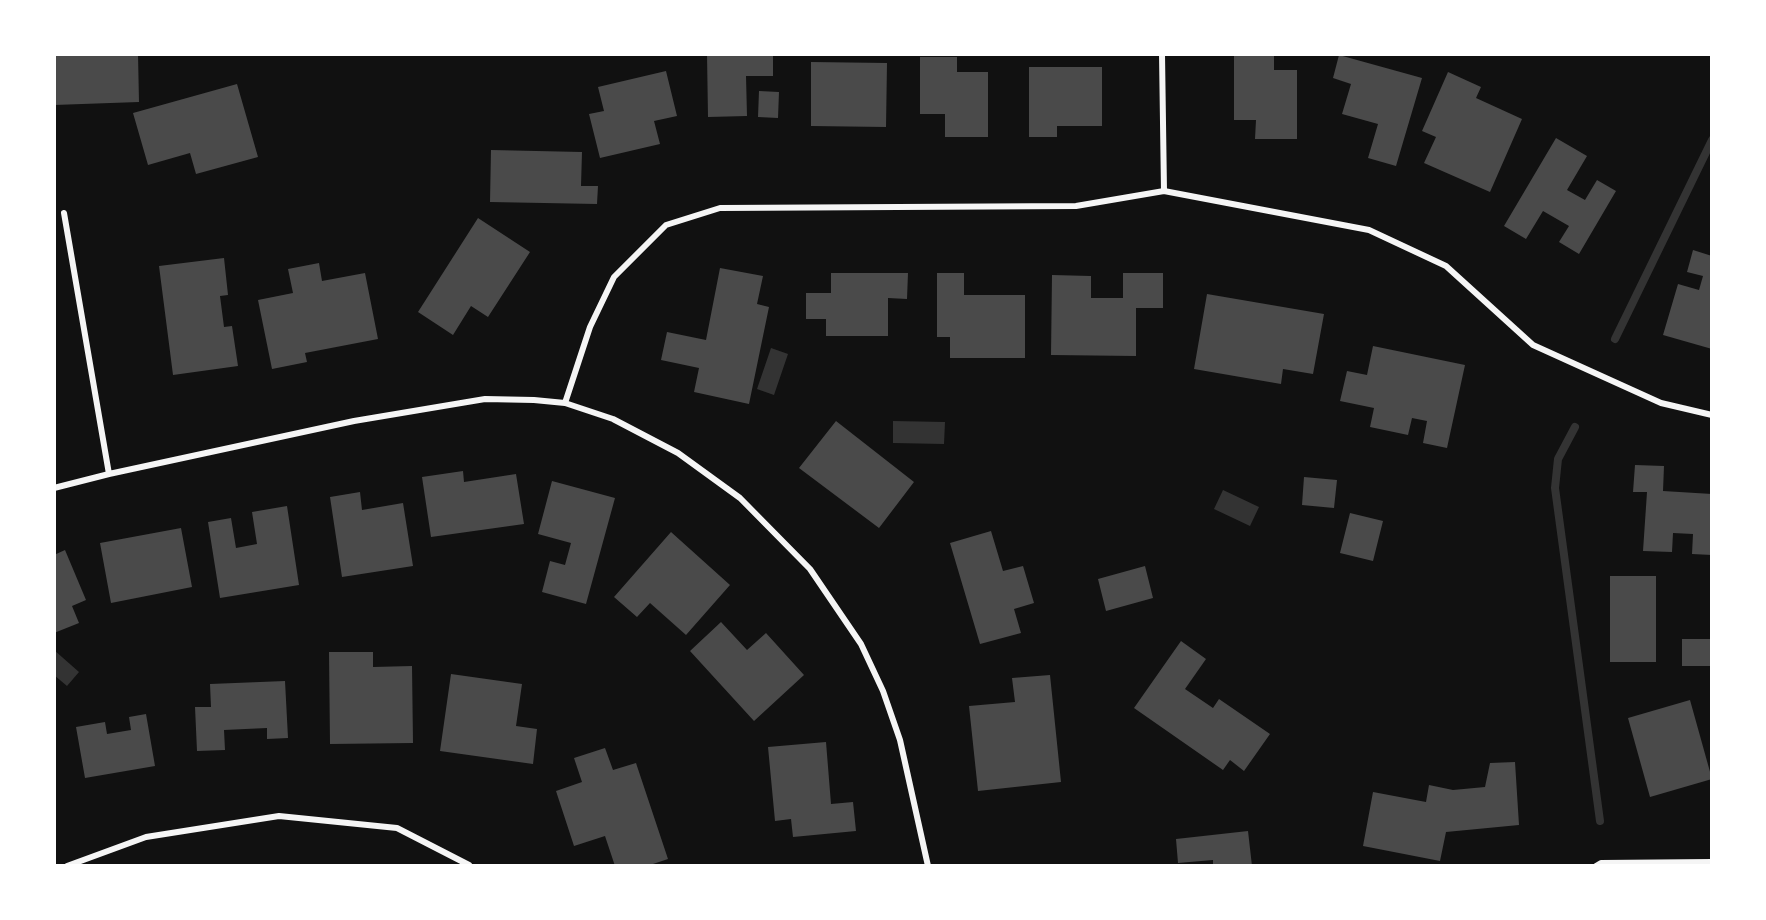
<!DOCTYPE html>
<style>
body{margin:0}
#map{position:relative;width:1766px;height:920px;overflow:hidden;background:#111;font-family:Rubik,sans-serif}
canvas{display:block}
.frame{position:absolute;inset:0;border:56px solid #fff;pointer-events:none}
</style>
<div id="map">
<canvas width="1766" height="920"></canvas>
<div class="frame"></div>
</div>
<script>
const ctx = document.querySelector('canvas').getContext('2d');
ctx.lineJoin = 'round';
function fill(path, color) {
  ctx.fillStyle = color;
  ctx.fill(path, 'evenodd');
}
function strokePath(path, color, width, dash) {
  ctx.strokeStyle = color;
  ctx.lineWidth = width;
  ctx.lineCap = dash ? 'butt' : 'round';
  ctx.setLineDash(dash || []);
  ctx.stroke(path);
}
const water = new Path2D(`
 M771 348 788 354 774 395 757 389Z
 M893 421 945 422 944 444 893 443Z
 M1223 490 1259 507 1250 526 1214 509Z
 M54 650 79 672 67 686 54 675Z`);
const stream = new Path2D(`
 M1615 339 1712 140
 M1575 427 1558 459 1555 488 1600 821`);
const building = new Path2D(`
 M54 54H138L139 102 54 105Z
 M707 54H773V76H746L747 116 708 117Z
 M1234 54H1274V70H1297V139H1255L1256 120H1234Z
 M1339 55 1422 78 1396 166 1368 158 1378 124 1342 114 1351 84 1333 78Z
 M920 57H957V72H988V137H945V114H920Z
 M811 62 887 63 886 127 811 126Z
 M1029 67H1102V126H1057V137H1029Z
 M666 71 677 116 654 121 660 144 600 158 589 114 604 111 598 87Z
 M1448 72 1481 87 1476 98 1522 119 1490 192 1424 163 1436 137 1422 131Z
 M237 84 258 157 196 174 190 153 148 165 133 113Z
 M759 91 779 92 778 118 758 117Z
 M1556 138 1587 156 1567 190 1585 200 1597 180 1616 191 1579 254 1559 242 1569 226 1543 211 1526 239 1504 226Z
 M491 150 582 152 581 186H598L597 204 490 202Z
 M478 218 530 252 488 317 471 306 453 335 418 312Z
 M1693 250 1712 256V349L1663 335 1678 284 1699 290 1703 276 1687 272Z
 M224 258 228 295 220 296 224 327 232 326 238 366 173 375 159 266Z
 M319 263 322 281 365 273 378 339 305 353 307 362 272 369 258 300 293 293 288 269Z
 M720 268 763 276 757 304 769 307 749 404 694 392 699 368 661 360 667 332 706 340Z
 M831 273H908L907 299 888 298V336H826V319H806V293H831Z
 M937 273H964V295H1025V358H950V337H937Z
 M1123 273H1163V308H1136V356L1051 355 1052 275 1091 276V298H1123Z
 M1207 294 1324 314 1313 374 1283 369 1281 384 1194 369Z
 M1373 346 1465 365 1447 448 1423 443 1427 421 1412 418 1408 435 1370 427 1374 408 1340 401 1347 371 1367 375Z
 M836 421 914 482 879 528 799 468Z
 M1635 465 1664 466 1663 491 1712 494V555L1692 554 1693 534 1673 533 1672 552 1643 551 1647 492H1633Z
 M463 471 464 482 516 474 524 524 431 537 422 477Z
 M1304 477 1337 480 1334 508 1302 505Z
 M552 481 615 498 586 604 542 592 550 561 565 565 571 543 538 534Z
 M360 492 362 510 403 503 413 566 342 577 330 497Z
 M287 506 299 585 220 598 208 522 231 518 236 548 257 544 252 512Z
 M1350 513 1383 521 1373 561 1340 553Z
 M181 528 192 587 111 603 100 543Z
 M991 531 1003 571 1023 566 1034 603 1014 609 1021 633 980 644 950 543Z
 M671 532 730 585 686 635 650 603 637 617 614 597Z
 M65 550 86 600 72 606 79 623 54 633V555Z
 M1145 566 1153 598 1106 611 1098 579Z
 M1610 576H1656V662H1610Z
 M721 622 747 650 766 633 804 675 754 721 690 651Z
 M1682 639H1712V666H1682Z
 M1181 641 1206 659 1185 689 1213 708 1219 699 1270 734 1244 771 1230 760 1223 770 1134 708Z
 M329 652H373V667L412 666 413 743 330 744Z
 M451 674 522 684 516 726 537 729 533 764 440 751Z
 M1050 675 1061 782 978 791 969 706 1015 702 1012 678Z
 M285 681 288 738 267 739V728L224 730 225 750 197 751 195 707H211L210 684Z
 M1690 700 1712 779 1650 797 1628 718Z
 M146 714 155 766 85 778 76 727 105 722 107 734 131 730 129 717Z
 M826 742 831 804 853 802 856 831 793 837 791 819 775 821 768 747Z
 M605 748 613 770 636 763 668 859 647 866H615L605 836 574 846 556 791 582 782 574 758Z
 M1515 762 1519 825 1446 832 1440 861 1363 846 1373 792 1426 802 1429 785 1453 790 1485 787 1490 763Z
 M1248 831 1252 866H1213V860L1178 863 1176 839Z`);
const minor = new Path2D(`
 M1162 54 1164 191
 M64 213 109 474
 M565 403 590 327 614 277 666 225 720 208 1076 206 1164 191 1369 230 1446 266 1533 345 1661 403 1712 415
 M54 488 109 474 354 421 485 399 534 400 565 403 613 419 678 453 740 498 810 569 861 644 883 691 900 740 928 866
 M67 866 146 837 279 816 397 828 469 865
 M1596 866 1601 863 1712 862`);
fill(water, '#333');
strokePath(stream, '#333', 8);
fill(building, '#4a4a4a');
strokePath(minor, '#f5f5f5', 6);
</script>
